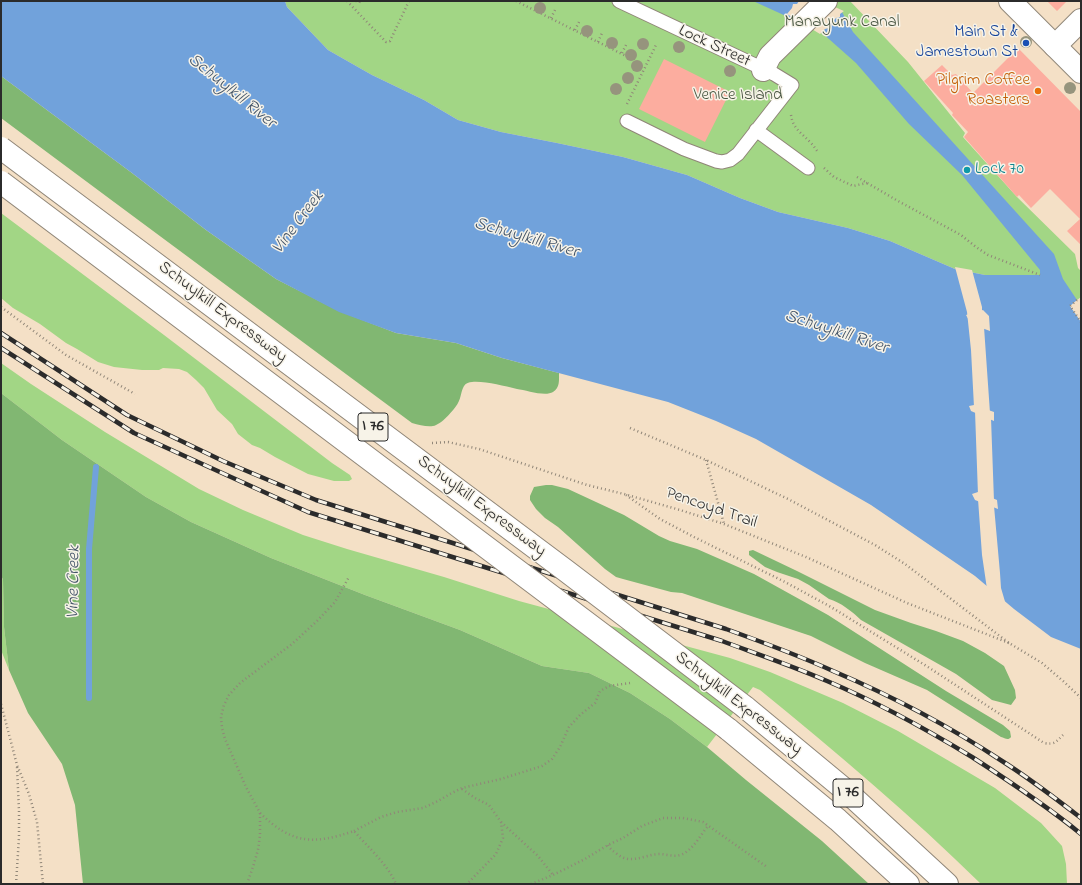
<!DOCTYPE html>
<style>
body{margin:0}
#map{position:relative;width:1082px;height:885px;overflow:hidden;background:#f4e0c6;font-family:"Indie Flower",sans-serif}
canvas{display:block}
.frame{position:absolute;inset:0;border:2px solid #2b2b2b;pointer-events:none}
</style>
<div id="map">
<canvas width="1082" height="885"></canvas>
<div class="frame"></div>
</div>
<script>
const ctx = document.querySelector('canvas').getContext('2d');
ctx.lineJoin = 'round';
function fill(path, color) {
  ctx.fillStyle = color;
  ctx.fill(path, 'evenodd');
}
function strokePath(path, color, width, dash) {
  ctx.strokeStyle = color;
  ctx.lineWidth = width;
  ctx.lineCap = dash ? 'butt' : 'round';
  ctx.setLineDash(dash || []);
  ctx.stroke(path);
}
function write(font, color, halo, rows, align = 'center') {
  ctx.font = font + ' "Indie Flower",sans-serif';
  ctx.lineWidth = 3;
  ctx.setLineDash([]);
  ctx.textBaseline = 'middle';
  ctx.strokeStyle = halo;
  ctx.fillStyle = color;
  for (const [text, x, y, turn = 0] of rows) {
    ctx.save();
    ctx.translate(x, y);
    ctx.rotate((+turn || 0) * Math.PI / 180);
    ctx.textAlign = isNaN(turn) ? turn : align;
    if (halo) ctx.strokeText(text, 0, 0);
    ctx.fillText(text, 0, 0);
    ctx.restore();
  }
}
const green = new Path2D(`
 M285 1H850L908 62 965 133 963 137 1017 197 1075 254 1078 268 1081 271V297L1077 300 1050 277 1040 275H985L955 269 890 241 848 228 778 212 740 198 687 175 623 157 557 143 501 132 458 120 424 100 372 75 328 50 287 7Z
 M1 213 164 335 332 463 350 475 352 479 349 481H334L308 474 275 457 260 448 252 445 238 434 232 424 217 410 204 388 196 380 187 372 179 369 163 368 159 370H142L114 367 98 362 77 349 66 343 40 324 13 308 1 298Z
 M1 363 31 384 105 432 199 489 243 510 303 535 347 549 444 577 519 601 730 658 770 672 843 703 898 731 995 788 1041 823 1062 846 1066 864 1067 884H981C911 815 836 752 760 690L753 687 707 747 670 719 630 693 589 673 542 666 460 630 365 595 271 558 191 522 146 497 62 440 1 393Z
 M1 576 3 580 4 627 9 670 1 650Z`);
const forest = new Path2D(`
 M1 76 132 173 206 230 276 279 339 311 396 333 456 343 502 358 559 373C559 380 560 388 553 392 545 397 526 390 517 389 503 386 486 381 472 382 469 382 466 383 464 386 461 391 461 398 458 403 454 410 441 425 433 426 427 427 419 425 412 423L114 202 1 118Z
 M1 393 62 440 146 497 191 522 271 558 365 595 460 630 542 666 589 673 630 693 670 719 707 747 746 780 822 841 869 884H83L75 805 62 764 28 713 9 670 4 627 3 580 1 575Z
 M546 485H552L568 489 624 515 659 536 670 541 697 549 754 574 828 615 946 691 1003 725 1010 731 1011 737C1008 741 1005 738 1001 737L927 690 865 663 811 636 682 593 671 592 623 579 616 577 605 569 558 527 545 518 536 509 530 500V496L534 487Z
 M753 550 797 571 875 610 911 623 936 631 963 641 985 653 1004 666 1015 690 1016 698 1011 705 992 700 956 674 861 620C853 612 840 602 829 599L809 585 798 579 777 572 765 567 749 555V551Z`);
const water = new Path2D(`
 M1 1H285L287 7 328 50 372 75 424 100 458 120 501 132 557 143 623 157 687 175 740 198 778 212 848 228 890 241 955 269 985 275H1040V270L962 175 909 124 856 63 821 32 753 1H816L842 12 853 32 1054 254 1063 279 1077 300 1070 306 1081 322V649L1051 637 1014 609 975 576 871 505 756 439 716 421 668 402 502 358 456 343 396 333 339 312 276 279 206 230 132 173 1 76ZM983 310 989 316 990 331 971 324 966 315ZM974 405 994 412V421L971 411 969 406ZM978 492 997 500 998 509 975 500 972 494Z`);
const pier = new Path2D(`
 M799 1H821L844 11 840 14V17L836 18 830 24 829 28 825 29 820 34 787 14 792 8 793 4H797Z
 M955 267 972 270 982 307V312L969 316 972 322 984 327 990 413 974 407 971 350 967 312Z
 M975 411 991 418 994 501 978 495Z
 M978 499 994 506 1000 573 1001 588 1006 605 987 589 982 555Z`);
const stream = new Path2D(`
 M89 698V549L96 467`);
const building = new Path2D(`
 M1047 1H1067L1057 11Z
 M1018 48 1081 112V245L1067 231 1080 219 1050 189 1031 208 1019 195 1017 197 964 137 968 132 952 115 953 113 924 81 942 65 952 75 956 74 973 93Z
 M664 59 730 92 705 142 639 109Z`);
const path = new Path2D(`
 M347 1 386 42 390 41 409 1
 M356 1 359 3 360 1
 M516 1 626 56
 M551 18 555 10
 M575 30 579 22
 M598 42 602 33
 M622 53 626 45
 M627 104 657 43
 M791 115C793 129 802 133 811 143 814 146 816 150 819 153
 M824 168 834 177 853 186 867 183
 M857 177 898 201 961 235 976 247 988 255 1040 275
 M1077 300 1070 306 1081 322
 M1 307 66 355 135 394
 M630 428 706 460 788 499 875 545 905 564 1009 643 1042 663 1063 681 1081 698
 M432 443 448 442 479 449 587 485 624 494 680 510 724 524 806 557 907 603 1009 643
 M706 460 724 524
 M626 495 660 519 694 537 785 582 831 607 928 667 1044 743C1054 745 1056 742 1063 735
 M1 704 17 765 29 794 37 822 43 884
 M462 789 475 798 489 805 501 822 503 838 496 854 467 884
 M260 813C292 844 313 845 354 831 368 847 388 865 396 884
 M501 822 538 856 553 875
 M354 831 381 817 397 812 423 808 438 801 450 794 462 788 501 779 542 766 552 759 560 747 569 727 580 715 595 703 600 691 609 686 630 683
 M608 845C610 849 613 851 617 854 631 865 643 855 659 854 666 854 673 857 680 855 693 851 700 835 708 826
 M16 884 19 837V811L17 767
 M247 884 253 867 258 850 260 835V813L246 787 225 739 222 728 221 717 224 705 229 695 240 683 292 644 317 621 335 602 349 577
 M531 884 553 875 585 859 608 845 623 838 642 826 663 818H683L703 822 767 867`);
const lane = new Path2D(`
 M619 1 774 74 792 85 738 154 730 160 722 162 716 161 684 149 627 121
 M756 130 808 168`);
const street = new Path2D(`
 M1055 46 1081 20
 M763 70 770 56 826 1`);
const secondary = new Path2D(`
 M1010 1 1081 72`);
const highway = new Path2D(`
 M745 707 844 789 947 884
 M728 729 838 820 908 884`);
const rail = new Path2D(`
 M1 333 127 415 223 461 316 500 726 629C762 642 798 655 833 671 892 696 949 726 1002 761 1029 778 1055 798 1081 818
 M1 348 134 433 308 512 722 641C757 654 793 666 827 681 877 702 926 729 972 757 1009 781 1047 806 1081 834`);
const highwayBridge = new Path2D(`
 M1 148 565 570 745 707
 M1 182 728 729`);
const trees = [
 [540,8],
 [587,31],
 [1026,42],
 [612,43],
 [643,44],
 [679,47],
 [631,55],
 [637,66],
 [730,71],
 [628,78],
 [1070,88],
 [616,89]
];
const markers = [
 [1026,43,4,"#1a4fb4"],
 [1038,91,4,"#e8710a"],
 [967,170,4,"#0f9aa8"]
];
const shields = [
 [373,427,30],
 [848,793,30]
];
const shieldNames = [
 ["I 76",373,427],
 ["I 76",848,793]
];
const parkNames = [
 ["Manayunk Canal",842,23],
 ["Venice Island",738,96]
];
const transitNames = [
 ["Main St &",1018,33],
 ["Jamestown St",1018,53]
];
const streetNames = [
 ["Lock Street",714,47,25],
 ["Schuylkill Expressway",222,313,37],
 ["Schuylkill Expressway",481,507,37],
 ["Pencoyd Trail",711,509,19],
 ["Schuylkill Expressway",738,704,38]
];
const foodNames = [
 ["Pilgrim Coffee",1030,81],
 ["Roasters",1030,101]
];
const cultureNames = [
 ["Lock 70",975,170]
];
const waterNames = [
 ["Schuylkill River",231,92,39],
 ["Vine Creek",299,223,-53],
 ["Schuylkill River",526,239,16],
 ["Schuylkill River",836,333,18],
 ["Vine Creek",75,582,-89]
];
fill(green, '#a2d685');
fill(forest, '#81b772');
fill(water, '#71a2db');
fill(pier, '#f4e0c6');
strokePath(stream, '#71a2db', 6);
fill(building, '#fcad9f');
strokePath(lane, '#908678', 15);
strokePath(street, '#908678', 24);
strokePath(secondary, '#908678', 24);
strokePath(highway, '#908678', 24);
strokePath(path, '#908678', 2.5, [1, 3]);
strokePath(lane, '#fff', 13);
strokePath(street, '#fff', 22);
strokePath(secondary, '#fff', 22);
strokePath(highway, '#fff', 22);
strokePath(rail, '#2b2b2b', 4.5);
strokePath(rail, '#f7f3e8', 3, [9]);
strokePath(highwayBridge, '#908678', 24, []);
strokePath(highwayBridge, '#fff', 22);
ctx.fillStyle = '#96947d';
for (const [x, y] of trees) {
  ctx.beginPath();
  ctx.arc(x, y, 6, 0, 2 * Math.PI);
  ctx.fill();
}
for (const [x, y, r, color] of markers) {
  const dot = new Path2D();
  dot.arc(x, y, r, 0, 2 * Math.PI);
  ctx.fillStyle = color;
  ctx.fill(dot);
  strokePath(dot, '#f7f3e8', 1.5);
}
for (const [x, y, w] of shields) {
  const box = new Path2D();
  box.roundRect(x - w / 2, y - 14, w, 28, 3);
  ctx.fillStyle = '#f7f3e8';
  ctx.fill(box);
  strokePath(box, '#2b2b2b', 1);
}
write('bold 16px', '#2b2b2b', null, shieldNames);
write('17px', '#495642', '#f7f3e8', parkNames);
write('17px', '#164399', '#f7f3e8', transitNames, 'right');
write('17px', '#2b2b2b', '#f7f3e8', streetNames);
write('17px', '#c56008', '#f7f3e8', foodNames, 'right');
write('17px', '#0d838f', '#f7f3e8', cultureNames, 'left');
write('italic 18px', '#445569', '#f7f3e8', waterNames);
</script>
